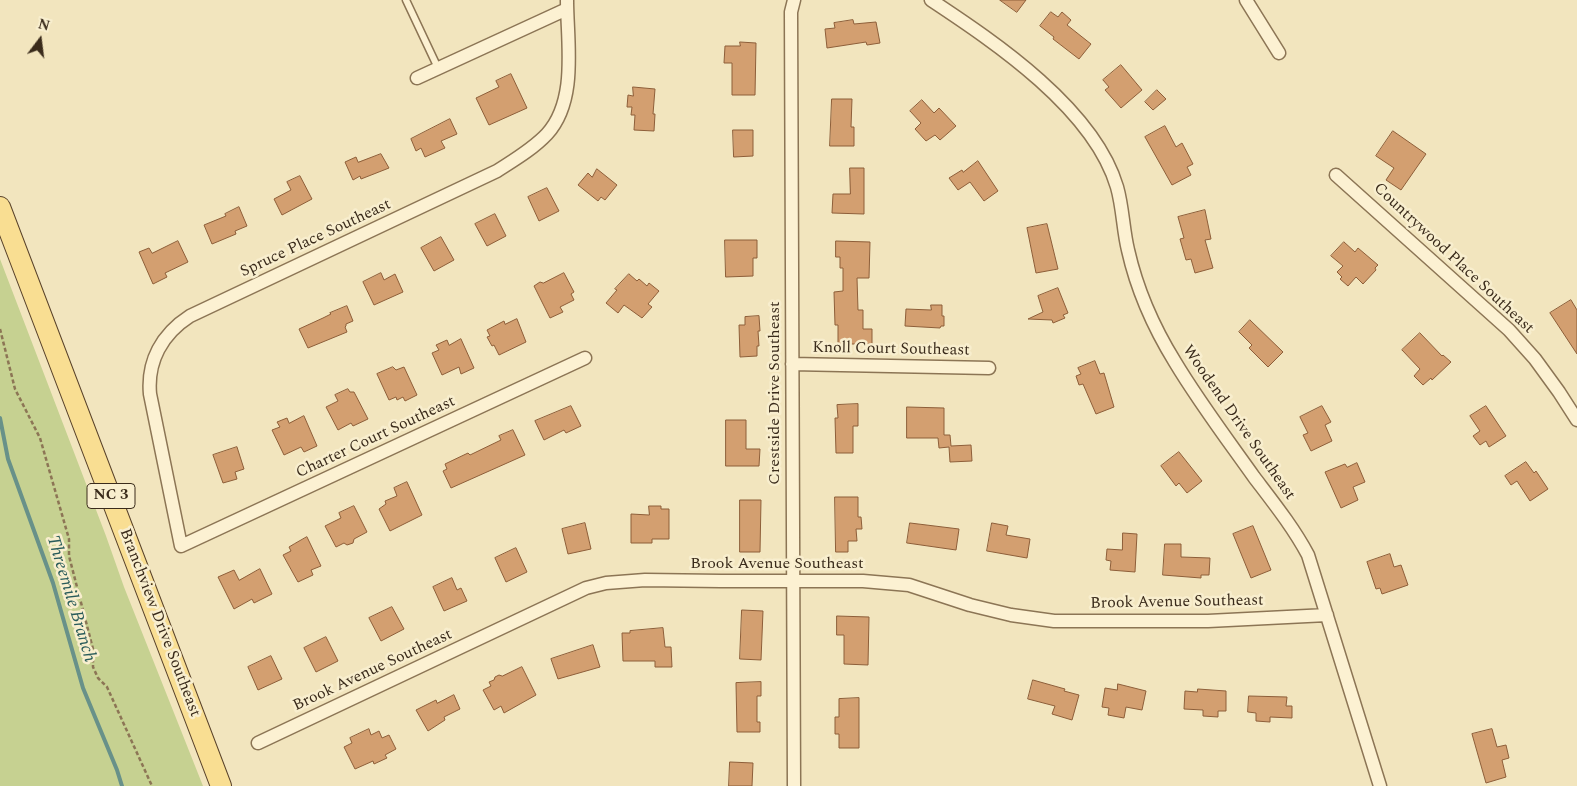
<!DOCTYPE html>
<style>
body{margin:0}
#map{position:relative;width:1577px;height:786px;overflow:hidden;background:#f2e5be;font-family:Spectral,serif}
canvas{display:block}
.north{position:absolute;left:15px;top:15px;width:50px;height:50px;-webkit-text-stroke:4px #f8eece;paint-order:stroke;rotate:15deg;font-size:14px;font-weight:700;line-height:20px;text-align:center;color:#3a2b1b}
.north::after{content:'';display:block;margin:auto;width:18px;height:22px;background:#3a2b1b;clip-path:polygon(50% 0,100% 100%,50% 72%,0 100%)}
</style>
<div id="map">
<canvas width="1577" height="786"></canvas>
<div class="north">N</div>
</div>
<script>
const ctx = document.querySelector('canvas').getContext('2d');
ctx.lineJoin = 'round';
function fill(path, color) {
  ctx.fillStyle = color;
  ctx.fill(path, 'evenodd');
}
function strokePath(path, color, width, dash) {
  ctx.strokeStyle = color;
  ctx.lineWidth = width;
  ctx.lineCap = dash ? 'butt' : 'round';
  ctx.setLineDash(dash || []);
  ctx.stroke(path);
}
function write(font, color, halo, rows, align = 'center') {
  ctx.font = font + ' Spectral,serif';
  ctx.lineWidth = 5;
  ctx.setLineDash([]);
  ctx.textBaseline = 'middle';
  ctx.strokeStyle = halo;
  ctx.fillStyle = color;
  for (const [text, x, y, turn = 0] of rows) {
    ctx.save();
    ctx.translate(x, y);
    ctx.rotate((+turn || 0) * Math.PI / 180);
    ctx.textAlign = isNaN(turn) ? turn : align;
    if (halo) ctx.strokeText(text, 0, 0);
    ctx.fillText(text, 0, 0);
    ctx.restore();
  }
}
const green = new Path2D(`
 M0 259 106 536 124 587 203 786H0Z`);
const stream = new Path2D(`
 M0 418 8 459 53 583 83 688 117 770 122 786`);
const building = new Path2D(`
 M1000 0H1026L1017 12Z
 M1051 12 1058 17 1062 12 1071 20 1067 25 1091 44 1079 59 1053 39 1054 37 1040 26Z
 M853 20 854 24 876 22 880 43 867 45 866 42 827 48 825 29 835 28 834 23Z
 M740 42 756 43 755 95H732V63H724L725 46H740Z
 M1121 65 1142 90 1121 108 1105 90 1109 87 1103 80Z
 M511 74 527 108 489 125 476 98 499 87 496 81Z
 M633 87 655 89 653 114H655L654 131 634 130 635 115H631L632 107H627L628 95 633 96Z
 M1157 90 1166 99 1153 110 1145 102Z
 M832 99H852L851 127H854V146H830Z
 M922 100 934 113 939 108 956 126 940 140 935 135 926 141 915 129 921 123 910 111Z
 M450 119 457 134 441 141 445 148 425 157 421 148 416 151 411 139Z
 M1165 126 1176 147 1182 143 1193 164 1187 167 1191 175 1172 185 1145 137Z
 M733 130H753V156L734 157Z
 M1393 131 1426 154 1401 190 1386 180 1394 168 1376 156Z
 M381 154 389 168 361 179 360 176 353 180 345 162 356 157 358 162Z
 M978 161 998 191 984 201 970 182 958 190 949 178 962 170 963 172Z
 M850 168H864V214L832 213 833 194H850Z
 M597 169 617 185 605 200 601 197 598 201 578 185 588 173 592 177Z
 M300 176 312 199 282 215 274 199 291 190 287 182Z
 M547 188 559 211 539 221 528 197Z
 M239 207 247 226 235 231 236 234 212 244 204 225 226 216 225 214Z
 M1205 210 1211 239 1205 240 1213 268 1195 273 1191 259 1186 260 1180 239 1184 238 1178 217Z
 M495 214 506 236 487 246 475 224Z
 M1047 224 1058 269 1036 273 1027 228Z
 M441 237 454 260 434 271 421 248Z
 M725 240H757V258H753V276L726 277Z
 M178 241 188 262 165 273 167 277 153 284 139 252 149 248 152 253Z
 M836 241 870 242 869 278H857L858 310H863V329H872V344H838V325H835L834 292 843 291V268H840V257H836Z
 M1344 242 1355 252 1358 248 1378 265 1375 268 1376 270 1363 284 1356 277 1348 286 1340 279 1342 277 1337 272 1343 266 1331 256Z
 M381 273 384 280 395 274 403 292 374 305 363 282Z
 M564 273 574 292 571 294 574 300 560 307 563 312 550 318 534 286 540 282 543 283Z
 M629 274 637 281 639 279 647 286 649 283 659 291 648 304 652 307 642 318 624 305 618 313 606 303 617 290 615 289Z
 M1058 288 1068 313 1063 315 1065 318 1053 323 1052 320 1028 319 1043 312 1038 296Z
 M1571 300 1577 310V354L1550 313Z
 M931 305H942V316H944V326H941L940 328 905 326 906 309 931 310Z
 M347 306 353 321 346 324V326L345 327 347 332 308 348 299 329 323 318 331 314 330 313Z
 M759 316 760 331H758L759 346H757V356L740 357 739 325H745V317Z
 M517 319 526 342 499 355 494 345 492 346 487 337 490 336 487 330 504 321 505 324Z
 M1250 320 1283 352 1268 367 1249 348 1252 345 1239 332Z
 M1420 333 1442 356 1443 355 1451 362 1432 380 1431 378 1423 385 1414 376 1420 369 1402 350Z
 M461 339 474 368 461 374 459 367 442 375 432 353 439 350 436 345 447 340 449 345Z
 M1095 361 1100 374 1104 373 1114 407 1096 414 1083 384 1079 385 1076 376 1081 374 1078 368Z
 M393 367 396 370 404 367 417 395 405 401 403 397 397 400 396 397 389 400 377 374Z
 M348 389 350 392H354L368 419 353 426 351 423 338 430 326 407 338 401 335 395Z
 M858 404V426H853V453H836L835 418H838L837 405Z
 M571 406 581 426 566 433 564 430 544 440 535 421Z
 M1322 406 1331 422 1325 425 1332 441 1311 451 1303 435 1308 433 1300 417Z
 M1486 406 1506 436 1489 447 1486 441 1480 445 1473 436 1480 431 1470 416Z
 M907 407 944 408V435H950L951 446 971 445 972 461 950 462 949 447 939 448 938 438H907Z
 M304 416 317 446 304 452 301 447 284 455 272 430 280 427 277 422 287 418 289 423Z
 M726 420H746V449H760L759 466H726Z
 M513 430 525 455 451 488 443 471 447 469 445 464 468 453 470 455 501 440 499 436Z
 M237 447 244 469 235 472 237 479 223 483 213 455Z
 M1179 452 1202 481 1187 493 1179 483 1176 486 1161 466Z
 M1526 462 1534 473 1536 471 1548 489 1530 501 1517 481 1511 485 1505 476Z
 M1357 463 1365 482 1353 487 1358 500 1341 508 1325 472 1345 464 1347 467Z
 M407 482 422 515 390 531 379 509 386 504 385 501 397 496 394 488Z
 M835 497H858V517H861L862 529H856L857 541H848V552H836Z
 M740 500H761L760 552H740Z
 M354 506 367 532 354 539 353 543 347 545 344 543 336 547 325 526 341 518 339 513Z
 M649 506H661V509H669V539H652V543H631V514L649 515Z
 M585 523 591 549 568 554 562 529Z
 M910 523 959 529 956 550 907 543Z
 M992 523 1008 526 1006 535 1030 539 1027 558 987 551Z
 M1253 526 1271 570 1251 578 1233 534Z
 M1123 533 1137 534 1135 572 1110 570 1111 561 1106 560 1107 549 1122 550Z
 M307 537 321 566 311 570 313 575 298 582 283 555 291 551 289 547 294 544Z
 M1165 544H1181V557L1210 558 1209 575H1201V578L1163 575Z
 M516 548 527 572 506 582 495 558Z
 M1390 554 1394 567 1401 565 1408 585 1382 594 1380 588 1376 589 1367 562Z
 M260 569 272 594 254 603 252 599 234 609 218 577 234 570 239 580Z
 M452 578 457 590 461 588 467 601 444 611 433 587Z
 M392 607 404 629 381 641 369 618Z
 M742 610 763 611 761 660 740 659Z
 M837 616 869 617 868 665 844 664V635H837Z
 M663 628 665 647H671L672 667H655V661H623L622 633H630V631Z
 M326 637 338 661 316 672 304 648Z
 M593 645 600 667 558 679 551 659Z
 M271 656 282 679 258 690 248 667Z
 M522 667 536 695 504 713 501 706 494 710 483 690 491 686 489 682 494 680 495 677 499 675 502 676Z
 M1033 680 1065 689 1064 691 1079 695 1072 720 1052 714 1055 706 1028 699Z
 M761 682V696H757V722H760V732H737L736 683Z
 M1118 684 1146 691 1142 710 1126 707 1124 718 1108 715 1109 708 1102 707 1105 688 1117 690Z
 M1198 689 1226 691V711H1218V717L1203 716V710L1184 709 1185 691 1197 692Z
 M454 695 460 709 444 717 445 720 428 731 416 710 436 700 437 703Z
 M1249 696 1287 697 1286 706H1292V718L1270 717V722L1256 721V713L1248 712Z
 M859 698V748H839V734H835V717H839V699Z
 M369 729 371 735 379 731 382 738 389 735 396 749 385 755 387 758 374 764 373 761 355 769 344 747 352 743 350 738Z
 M1492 729 1497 747 1506 745 1509 758 1502 760 1506 777 1486 783 1472 734Z
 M730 762 753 763 752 786H729Z`);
const path = new Path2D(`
 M0 329 15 389 40 438 69 539V556L93 649V667L98 678 107 687 152 786`);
const lane = new Path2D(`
 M406 0 438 68`);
const street = new Path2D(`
 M567 0C567 42 578 100 547 134 533 149 514 160 497 171L190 316C162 334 147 361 150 394L181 546 585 358
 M794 0 791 12 794 786
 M931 0C996 43 1094 109 1117 187 1123 208 1123 230 1128 250 1137 290 1154 328 1175 362 1199 402 1227 439 1254 477 1273 502 1293 527 1308 555L1380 786
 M1246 0 1279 53
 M417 78 567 9
 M1336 175 1509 330 1535 359 1559 392 1577 420
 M792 364 989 368
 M258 743 586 588 606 583 645 580 721 581H863L909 585 970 605 1011 615 1054 621H1208L1327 615`);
const primary = new Path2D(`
 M0 207 221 786`);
const shields = [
 [111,496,48]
];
const shieldNames = [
 ["NC 3",111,496]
];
const streetNames = [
 ["Spruce Place Southeast",316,239,-25],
 ["Countrywood Place Southeast",1453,259,43],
 ["Knoll Court Southeast",891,350,1],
 ["Crestside Drive Southeast",776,393,-90],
 ["Woodend Drive Southeast",1238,423,55],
 ["Charter Court Southeast",376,438,-25],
 ["Brook Avenue Southeast",777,565],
 ["Brook Avenue Southeast",1177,603,-1],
 ["Branchview Drive Southeast",159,623,69],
 ["Brook Avenue Southeast",373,671,-25]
];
const waterNames = [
 ["Threemile Branch",70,599,73]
];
fill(green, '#c6d191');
strokePath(stream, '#689189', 4);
fill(building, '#d39f70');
strokePath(building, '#8d5e39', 1);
strokePath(lane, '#8c7555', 9);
strokePath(street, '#8c7555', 15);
strokePath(primary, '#59422a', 22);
strokePath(path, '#8c7555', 2.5, [4, 2.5]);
strokePath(lane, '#fcf1d2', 6);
strokePath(street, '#fcf1d2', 12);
strokePath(primary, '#f9de92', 20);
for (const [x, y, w] of shields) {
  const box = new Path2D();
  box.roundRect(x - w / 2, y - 12.5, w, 25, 4);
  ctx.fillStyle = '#f8eece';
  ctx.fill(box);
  strokePath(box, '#3a2b1b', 1);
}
write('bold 15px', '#3a2b1b', null, shieldNames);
write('16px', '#3a2b1b', '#f8eece', streetNames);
write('italic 18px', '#295b5a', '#f8eece', waterNames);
</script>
